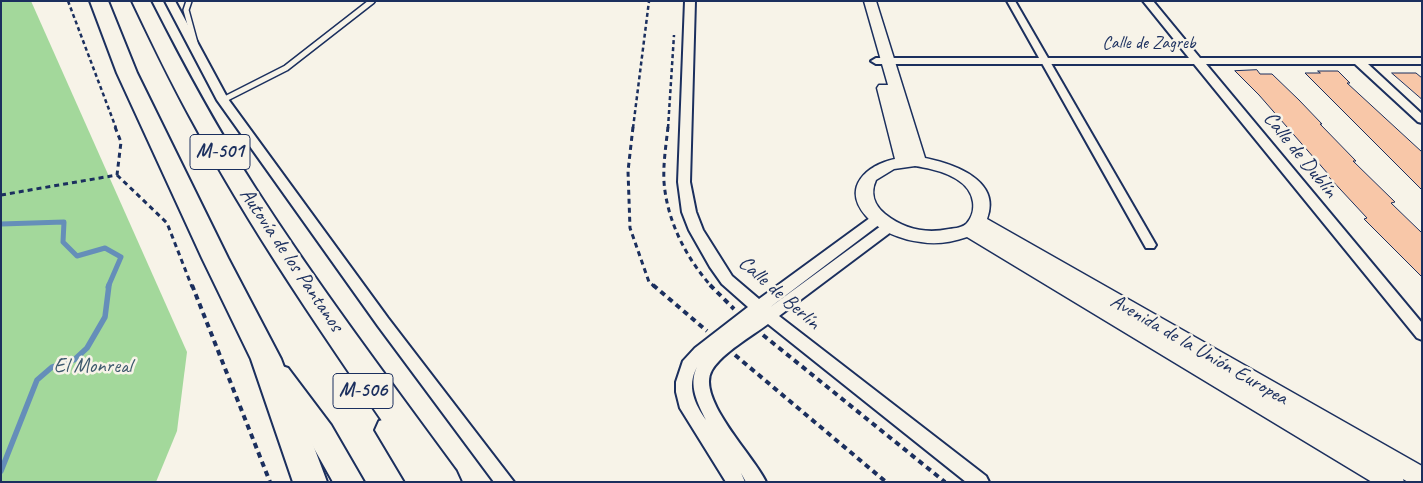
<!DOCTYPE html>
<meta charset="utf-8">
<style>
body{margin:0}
#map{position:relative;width:1423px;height:483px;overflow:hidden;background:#f7f3e8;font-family:Caveat,sans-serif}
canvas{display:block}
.frame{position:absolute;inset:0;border:2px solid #1b2f5e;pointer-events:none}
</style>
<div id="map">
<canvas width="1423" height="483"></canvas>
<div class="frame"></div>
</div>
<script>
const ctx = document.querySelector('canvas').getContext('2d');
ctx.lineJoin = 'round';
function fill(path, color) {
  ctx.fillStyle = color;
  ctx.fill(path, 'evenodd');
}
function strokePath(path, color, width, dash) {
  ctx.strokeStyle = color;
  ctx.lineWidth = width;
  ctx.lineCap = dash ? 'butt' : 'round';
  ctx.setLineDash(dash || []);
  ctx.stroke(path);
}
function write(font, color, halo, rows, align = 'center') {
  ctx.font = font + ' Caveat,sans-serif';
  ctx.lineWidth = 5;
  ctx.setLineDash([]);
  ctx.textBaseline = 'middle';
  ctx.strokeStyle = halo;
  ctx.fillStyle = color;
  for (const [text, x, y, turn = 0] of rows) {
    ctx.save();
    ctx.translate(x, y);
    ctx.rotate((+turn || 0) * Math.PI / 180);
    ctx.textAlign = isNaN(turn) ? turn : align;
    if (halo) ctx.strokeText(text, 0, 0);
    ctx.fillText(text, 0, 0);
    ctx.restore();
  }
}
const green = new Path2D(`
 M1 1H31L187 352 177 431 156 482H1Z`);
const streamFar1 = new Path2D(`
 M1 224 64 222 63 242 77 256 105 248 121 257 108 287`);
const stream = new Path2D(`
 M1 471 37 380 52 367 74 360 87 348 105 317 109 285`);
const building = new Path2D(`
 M1257 70 1260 74H1272L1299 100 1322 124H1320L1356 161H1353L1395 202 1391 203 1422 233V277L1364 219 1367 218 1327 175H1329L1259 95 1235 71Z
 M1318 71H1338L1350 83H1347L1422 152V190L1305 73H1320Z
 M1392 73H1416L1422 78V99Z`);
const pathFar2 = new Path2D(`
 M68 1 116 128
 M633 128 649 1
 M668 128 674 35`);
const pathFar1 = new Path2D(`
 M115 127 121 142 117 175
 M633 127 628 171 630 228 649 282 655 287
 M668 127C666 145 663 164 664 182 667 221 686 258 712 287
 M117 175 167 223 192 287
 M1 195 117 175`);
const path = new Path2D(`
 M192 285 270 482
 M653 285 707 331
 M710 285 734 309
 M763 335 945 482
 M735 355 886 482`);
const service = new Path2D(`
 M189 1 186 10 195 43
 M223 100 286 68 372 1`);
const pedestrian = new Path2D(`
 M1007 1H1015L1156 245 1154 248H1146Z`);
const minor = new Path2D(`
 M165 1H175L228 99 388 318 514 482H494L378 326 217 100Z
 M685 1H695L690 182 696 212 703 230 732 276 759 299 874 215H884L886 218 884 221 769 308 885 223H895L897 226 895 229 779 316 986 476 989 482H966L768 324C752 336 722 353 712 370 695 398 755 457 766 482H746L741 473 745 482H726L680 408 676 392V382L683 361 695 348 748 307 722 284 710 267 689 230 682 212 678 182ZM697 367C688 385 698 404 706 420 695 404 686 387 697 367Z
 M1143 1H1153L1200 58H1422V64H1368L1422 114V123L1418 122 1355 64H1206L1422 323V340L1417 338 1194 64H876L871 61 876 58H1189Z`);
const tertiary = new Path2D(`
 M864 1H876L925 158C954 164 1002 180 987 219L1422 466V482H1408L1403 479 1404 482H1372L967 237C952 242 937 245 921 242 902 240 879 231 866 216 841 187 867 165 895 159L877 88 879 85H888ZM915 166C935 169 970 177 973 202 974 209 972 217 967 223 962 228 956 228 949 229 925 234 904 229 885 214 874 205 870 193 876 180L894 169Z`);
const primary = new Path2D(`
 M279 365 288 368 331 425 364 482H333L311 443 266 376 270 368Z
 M389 418 399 421 438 482H406L375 430 379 421Z`);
const motorway = new Path2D(`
 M90 1H108L137 73 228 258 281 359 327 482H293L251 359 202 258 117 73Z
 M132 1H150C182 64 216 127 254 186 317 284 387 377 456 471L461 482H424C345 366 262 250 195 126 172 85 152 43 132 1Z`);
const farStreetnames = [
 ["Calle de Zagreb",1149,43]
];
const shields = [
 [220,152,60],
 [363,391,60]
];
const shieldNames = [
 ["M-501",220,152],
 ["M-506",363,391]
];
const streetNames = [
 ["Calle de Dublín",1300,155,51],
 ["Autovía de los Pantanos",291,260,56],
 ["Calle de Berlín",779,293,41],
 ["Avenida de la Unión Europea",1199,350,30]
];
const parkNames = [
 ["El Monreal",93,366]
];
fill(green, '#a3d89b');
strokePath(streamFar1, '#658eb9', 5);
strokePath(stream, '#658eb9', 5.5);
fill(building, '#f8c7a8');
strokePath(building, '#1b2f5e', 1);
strokePath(service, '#1b2f5e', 8);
strokePath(pedestrian, '#1b2f5e', 4);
strokePath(minor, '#1b2f5e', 4);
strokePath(tertiary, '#1b2f5e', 3);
strokePath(primary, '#1b2f5e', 4);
strokePath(motorway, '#1b2f5e', 4);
strokePath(pathFar2, '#1b2f5e', 2.5, [4, 3]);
strokePath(pathFar1, '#1b2f5e', 3, [5, 4]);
strokePath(path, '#1b2f5e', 4, [5.5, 4.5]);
strokePath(service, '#f7f3e8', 5);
fill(pedestrian, '#f7f3e8');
fill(minor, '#f7f3e8');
fill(tertiary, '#f7f3e8');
fill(primary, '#f7f3e8');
fill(motorway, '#f7f3e8');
write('18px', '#1b2f5e', '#f7f3e8', farStreetnames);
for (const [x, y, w] of shields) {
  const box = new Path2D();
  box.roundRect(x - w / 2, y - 17.5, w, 35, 4);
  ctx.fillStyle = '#f7f3e8';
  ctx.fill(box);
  strokePath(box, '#1b2f5e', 1);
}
write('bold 20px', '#1b2f5e', null, shieldNames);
write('21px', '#1b2f5e', '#f7f3e8', streetNames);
write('21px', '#3d596d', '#f7f3e8', parkNames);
</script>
